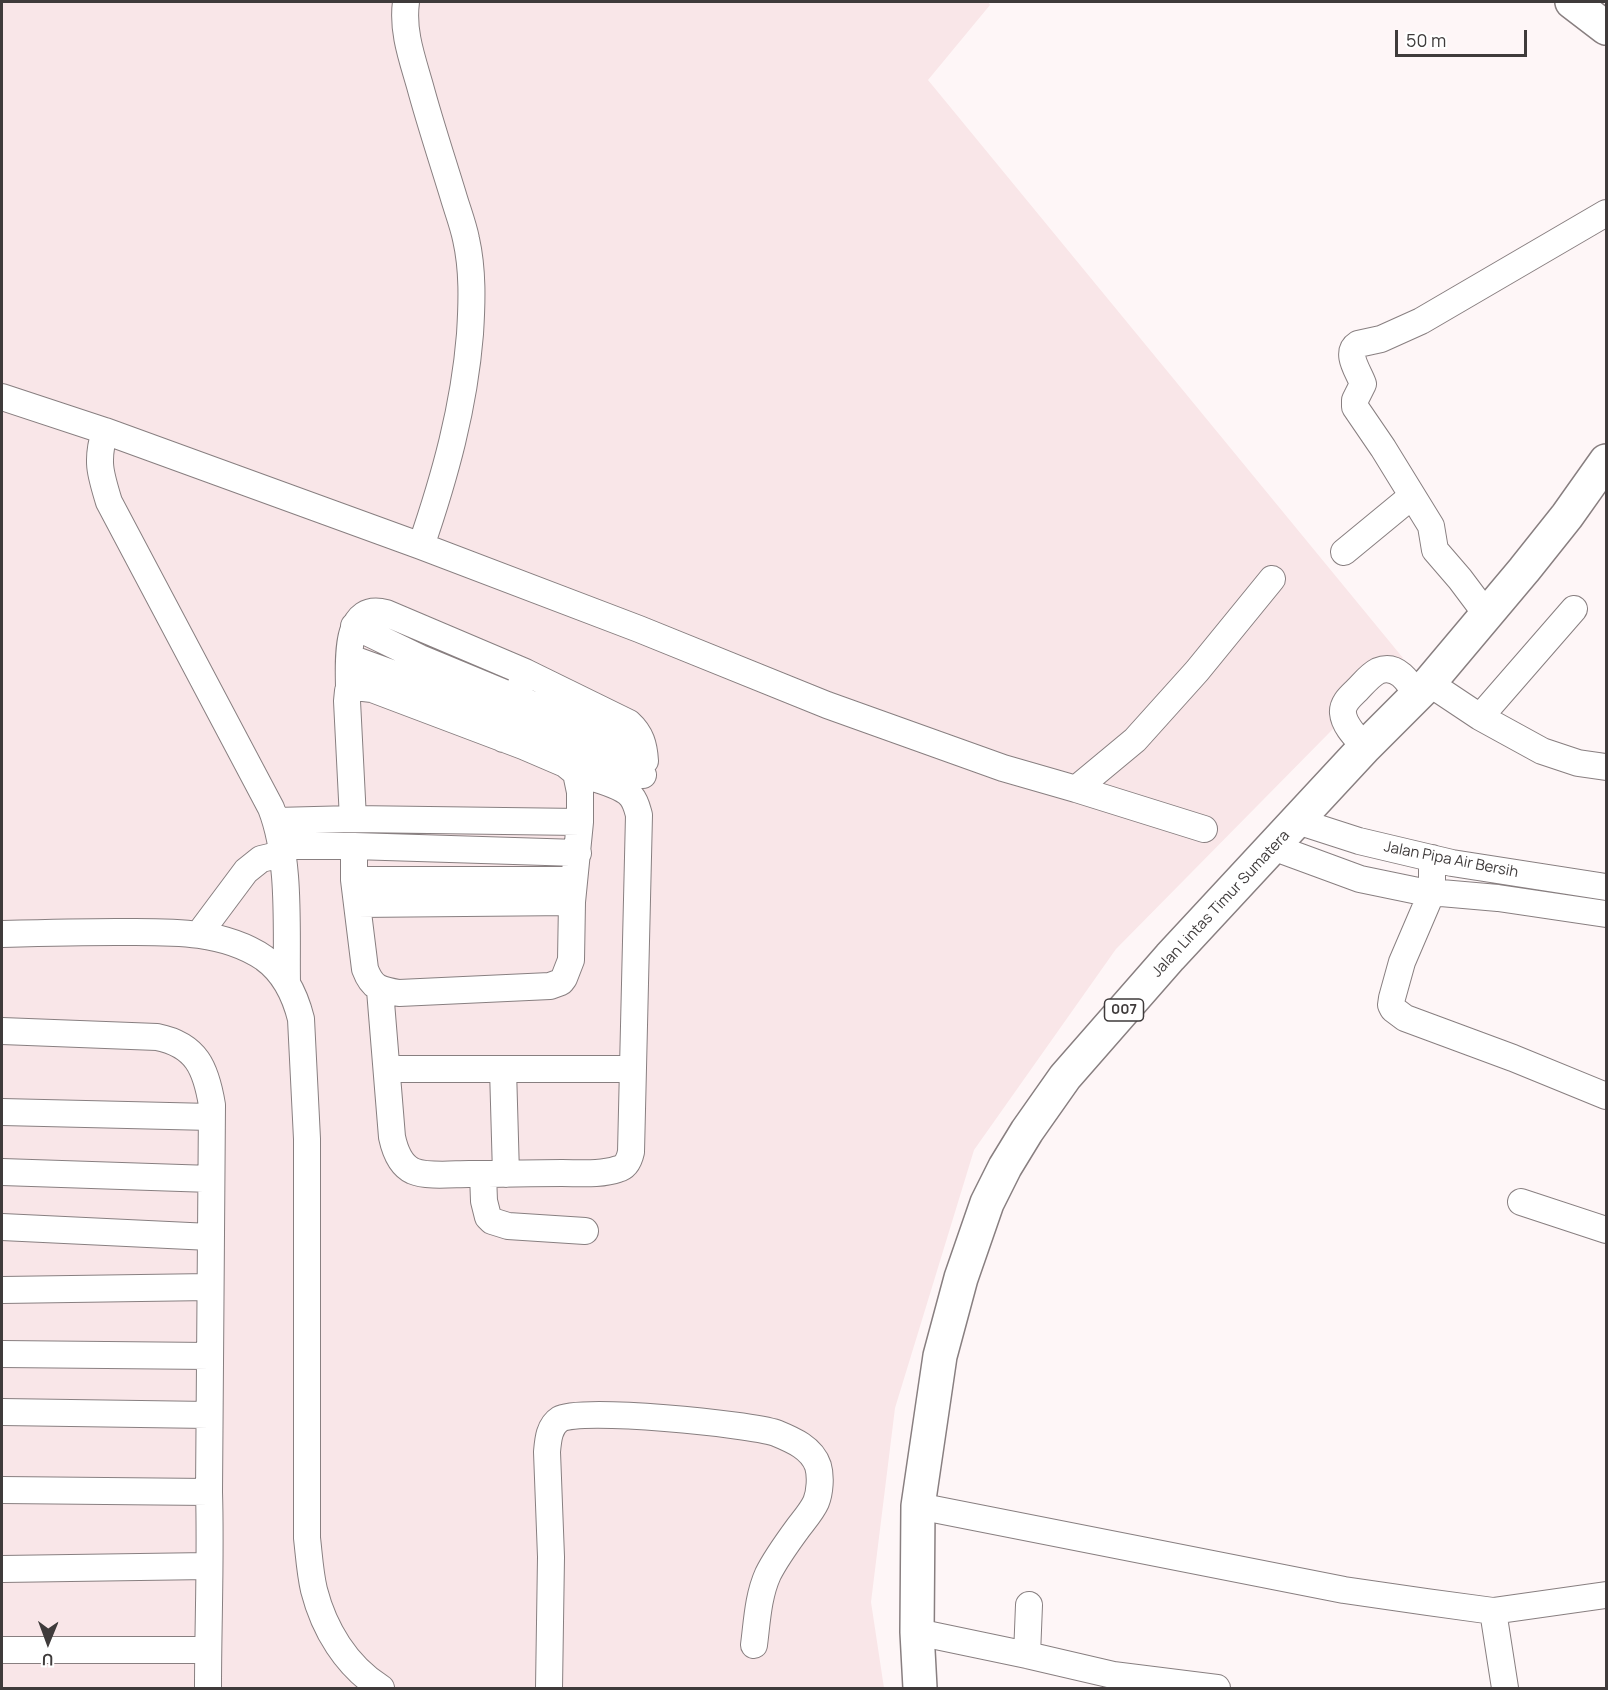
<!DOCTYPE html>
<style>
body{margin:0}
#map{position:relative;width:1608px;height:1690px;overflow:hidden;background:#fef6f7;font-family:Manrope,sans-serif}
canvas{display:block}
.frame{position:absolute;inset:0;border:3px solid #3f3b3b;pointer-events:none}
.north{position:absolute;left:18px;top:1612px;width:60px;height:60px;-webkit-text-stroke:4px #fff;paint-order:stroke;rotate:181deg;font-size:16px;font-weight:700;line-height:24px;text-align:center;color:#3f3b3b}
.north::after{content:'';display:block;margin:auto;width:21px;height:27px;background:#3f3b3b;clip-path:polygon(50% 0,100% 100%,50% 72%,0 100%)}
.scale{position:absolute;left:1395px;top:30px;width:132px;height:27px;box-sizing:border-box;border:3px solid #3f3b3b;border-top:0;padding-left:8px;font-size:18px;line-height:21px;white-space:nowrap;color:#3f3b3b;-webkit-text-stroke:4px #fff;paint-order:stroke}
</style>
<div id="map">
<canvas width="1608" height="1690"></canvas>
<div class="frame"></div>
<div class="north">U</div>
<div class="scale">50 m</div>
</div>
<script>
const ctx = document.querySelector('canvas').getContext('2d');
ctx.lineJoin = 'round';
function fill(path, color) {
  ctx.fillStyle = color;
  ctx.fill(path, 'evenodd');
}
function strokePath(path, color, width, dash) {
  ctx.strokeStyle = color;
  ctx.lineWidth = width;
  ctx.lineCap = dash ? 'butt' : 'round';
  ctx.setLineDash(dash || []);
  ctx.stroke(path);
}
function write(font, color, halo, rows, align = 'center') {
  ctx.font = font + ' Manrope,sans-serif';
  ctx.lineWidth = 4.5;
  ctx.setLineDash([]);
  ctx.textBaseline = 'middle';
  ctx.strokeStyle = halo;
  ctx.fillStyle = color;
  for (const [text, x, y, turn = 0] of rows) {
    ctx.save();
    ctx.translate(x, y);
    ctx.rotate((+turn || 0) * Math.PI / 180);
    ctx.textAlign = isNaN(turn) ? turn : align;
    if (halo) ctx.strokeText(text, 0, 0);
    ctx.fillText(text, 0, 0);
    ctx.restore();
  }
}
const built = new Path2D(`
 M2 2H988L990 5 928 80 1403 658 1116 949 974 1150 895 1408 871 1602 884 1688H2Z`);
const minor = new Path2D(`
 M406 2C402 31 412 58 420 86 430 123 442 159 453 195 457 209 463 224 466 239 473 270 472 302 470 334 464 408 445 476 421 546
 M2 397 105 431 421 546 639 629 827 705 1003 768 1076 789 1204 829
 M105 431C96 460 100 473 109 502L271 808C291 859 286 929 287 983
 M1344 552 1412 496
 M1487 615 1460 579 1435 550 1431 526 1383 448 1355 407V400L1363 384C1359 372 1344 353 1358 344L1381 339 1421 321 1606 213
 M354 626 420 658 589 728 644 752
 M350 658 408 679 643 775
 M525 672 629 723C641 734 644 745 645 761
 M1429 683 1480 717 1542 751 1578 763 1606 767
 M349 690C349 664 343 601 386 613L525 672 503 739
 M1480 717 1574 609
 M1365 747C1357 738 1344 726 1343 713 1342 703 1351 696 1357 690 1363 684 1370 675 1378 671 1397 663 1409 682 1417 696
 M1076 789 1135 740 1197 671 1272 579
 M353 819 347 701 348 691 355 687 372 689 523 746 565 764 576 773 580 792V822L572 902 571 960 564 978 561 982 550 986 399 993C380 990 372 988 365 969L354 880V846
 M276 821 353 819 580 822
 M1297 821 1359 841 1452 863 1606 887
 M281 846H354L578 853
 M1273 847 1360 879 1418 891 1498 898 1606 914
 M1432 858V892L1402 962 1392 998 1391 1005 1393 1009 1405 1018 1513 1058 1606 1096
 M354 880H574
 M357 904 572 902
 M2 934C40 933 78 932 116 932 166 932 221 929 264 958 285 973 295 995 301 1019L307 1139V1538C309 1555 310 1573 314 1590 324 1629 346 1666 381 1688
 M199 934 246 871 261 859 282 854
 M380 990 392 1137C395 1151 400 1165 413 1171 427 1177 453 1174 469 1174 500 1174 531 1173 562 1173 580 1173 601 1175 618 1169 626 1167 629 1161 631 1152L639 815C637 808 636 802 631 796 621 784 592 778 576 773
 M2 1031 157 1037C197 1045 206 1069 212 1105L209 1492C211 1557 208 1623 208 1688
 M387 1069H633
 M503 1069 506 1174
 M2 1112 211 1117
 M2 1172 211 1179
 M483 1174 484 1201 488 1217 492 1221 508 1226 585 1231
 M1521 1202 1606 1230
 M2 1227 210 1237
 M2 1290 210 1287
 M2 1354 210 1356
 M2 1412 209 1415
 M2 1490 209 1492
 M918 1506 1344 1590 1427 1602 1493 1611 1606 1595
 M2 1569 208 1566
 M1493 1611 1505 1688
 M917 1632 1027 1655 1113 1675 1217 1688
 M2 1650H208
 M1027 1655 1029 1605
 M549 1688 551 1557 547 1452C548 1440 549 1426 560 1419 579 1407 750 1424 776 1433 793 1440 812 1448 818 1466 821 1476 820 1492 816 1502 812 1511 804 1520 798 1528 787 1543 776 1558 768 1574 758 1596 757 1622 754 1645`);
const highway = new Path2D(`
 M1572 2 1606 28
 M920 1688 917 1632 918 1506 940 1356 961 1278 987 1203 1005 1167 1027 1131 1065 1077 1170 957 1365 747 1429 683 1524 570 1567 516 1606 461`);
const shields = [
 [1124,1010,39]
];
const shieldNames = [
 ["007",1124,1010]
];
const streetNames = [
 ["Jalan Pipa Air Bersih",1451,860,11],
 ["Jalan Lintas Timur Sumatera",1221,904,-47]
];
fill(built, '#f9e6e8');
strokePath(minor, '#887f80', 28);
strokePath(highway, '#887f80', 36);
strokePath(minor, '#fff', 26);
strokePath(highway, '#fff', 33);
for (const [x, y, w] of shields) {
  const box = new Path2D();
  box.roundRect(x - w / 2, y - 11, w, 22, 4.5);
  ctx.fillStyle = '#fff';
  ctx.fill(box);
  strokePath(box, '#3f3b3b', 1.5);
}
write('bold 14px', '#3f3b3b', null, shieldNames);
write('15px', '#3f3b3b', '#fff', streetNames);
</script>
